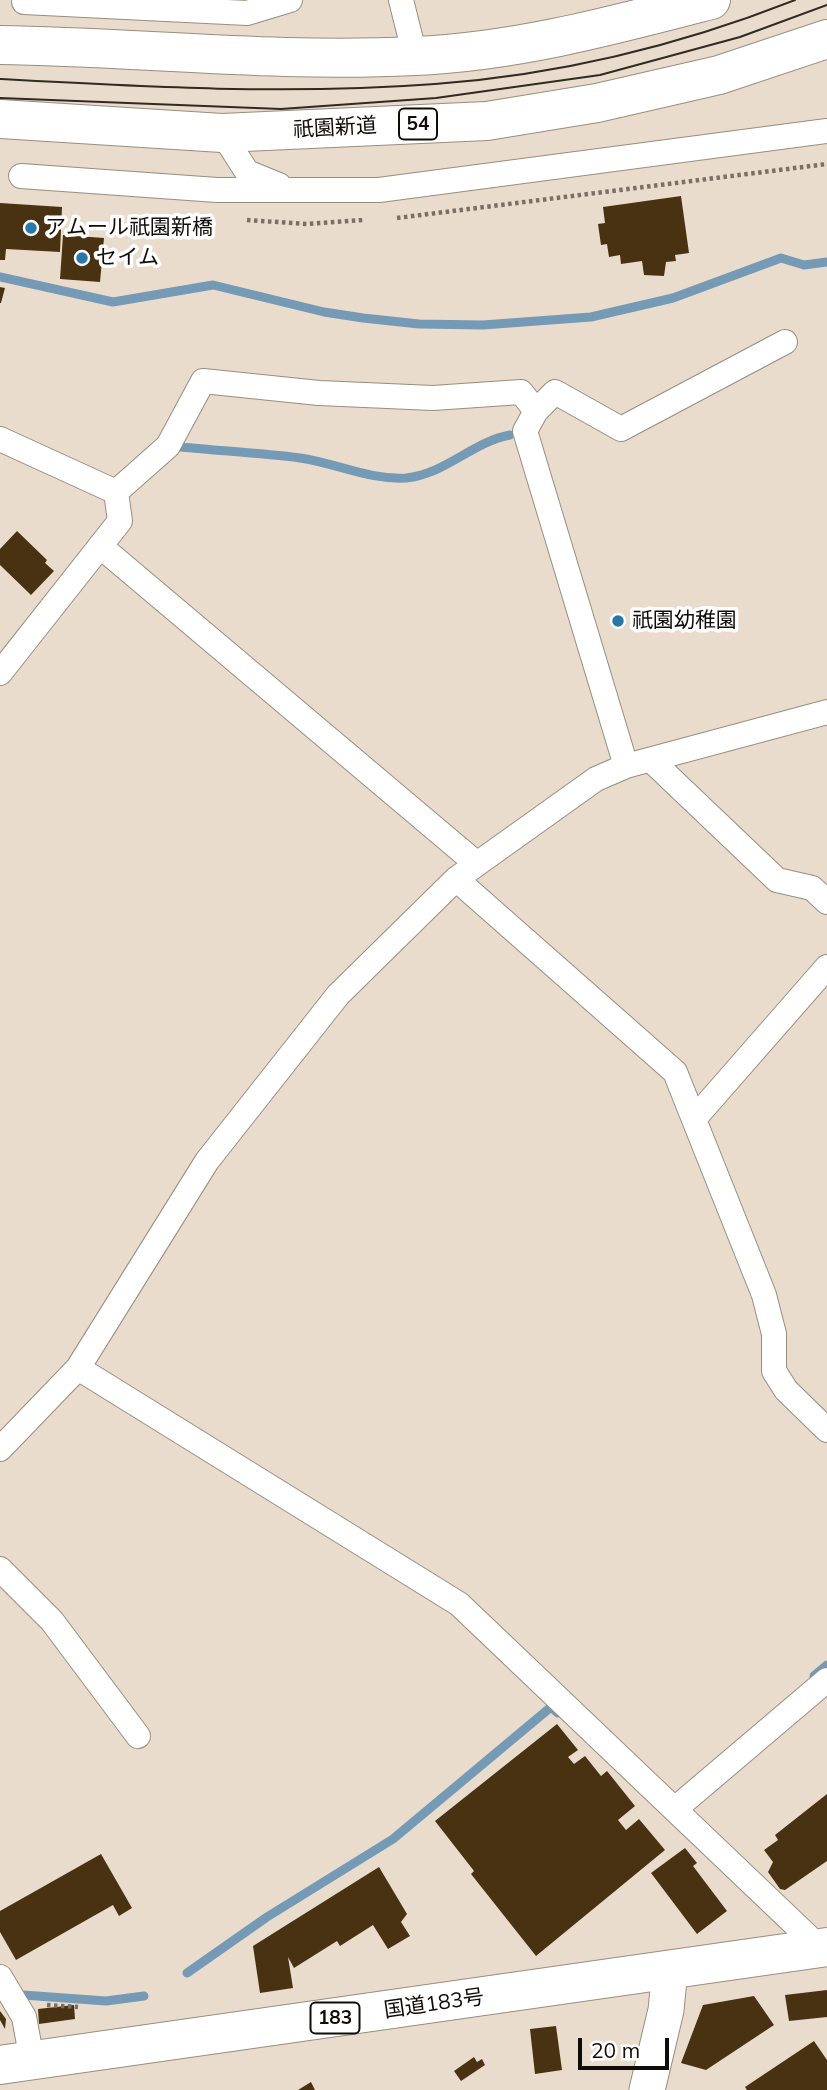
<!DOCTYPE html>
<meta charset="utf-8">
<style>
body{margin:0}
#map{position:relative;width:827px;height:2090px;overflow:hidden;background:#eadccc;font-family:Mulish,sans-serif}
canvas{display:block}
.scale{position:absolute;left:578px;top:2038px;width:91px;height:32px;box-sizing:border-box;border:4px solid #100c07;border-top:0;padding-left:9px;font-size:21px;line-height:24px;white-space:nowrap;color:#100c07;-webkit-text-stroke:5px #fff;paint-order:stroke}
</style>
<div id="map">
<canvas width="827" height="2090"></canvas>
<div class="scale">20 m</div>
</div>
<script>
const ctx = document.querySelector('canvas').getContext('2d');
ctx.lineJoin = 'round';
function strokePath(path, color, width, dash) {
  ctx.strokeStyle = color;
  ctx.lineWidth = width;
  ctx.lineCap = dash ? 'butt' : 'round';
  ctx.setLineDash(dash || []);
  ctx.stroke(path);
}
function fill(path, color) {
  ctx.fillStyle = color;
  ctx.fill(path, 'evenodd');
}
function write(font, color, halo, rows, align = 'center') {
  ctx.font = font + ' Mulish,"Noto Sans JP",sans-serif';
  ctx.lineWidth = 7;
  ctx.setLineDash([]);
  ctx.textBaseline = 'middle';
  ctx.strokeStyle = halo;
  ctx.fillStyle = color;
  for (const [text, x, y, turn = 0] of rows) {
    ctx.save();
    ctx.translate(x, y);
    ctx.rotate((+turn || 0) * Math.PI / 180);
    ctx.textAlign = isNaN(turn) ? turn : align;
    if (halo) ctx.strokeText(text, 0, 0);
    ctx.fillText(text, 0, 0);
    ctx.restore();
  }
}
const stream = new Path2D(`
 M0 277 113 302 213 285 324 312 363 318 419 324 483 325 591 317 673 298 781 258 804 265 827 262
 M181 447C221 451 261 453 300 458 336 463 368 480 406 478 446 474 472 442 510 435
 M814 1676 827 1665
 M187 1973 267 1917 393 1839 551 1707 558 1713
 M23 1995 106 2001 144 1996`);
const building = new Path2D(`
 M681 196 689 253 675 255 676 261 666 262 664 276 644 275 642 261 621 264 620 255 609 257 607 244 601 245 598 224 605 223 603 207Z
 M0 203 62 207 60 252 6 249 5 260H0Z
 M63 235 104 238 100 282 60 279Z
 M0 287 5 288 1 303H0Z
 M17 531 47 560 45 563 54 571 31 595 0 565V549Z
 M557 1724 578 1750 568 1757 574 1764 585 1756 601 1776 607 1771 635 1806 618 1820 626 1830 639 1819 665 1850 536 1956 471 1874 474 1871 435 1821Z
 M827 1794V1861L785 1890 780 1889 768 1872 773 1862 764 1850 778 1840 775 1835Z
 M685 1848 697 1863 693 1866 727 1911 697 1934 651 1873Z
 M101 1854 132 1908 119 1916 113 1905 16 1960 0 1932V1911Z
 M379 1867 407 1914 401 1922 410 1936 388 1949 373 1925 340 1946 337 1941 294 1968 288 1957 293 1988 260 1993 253 1946Z
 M827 1990V2017L789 2021 785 1995Z
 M754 1996 774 2025 706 2070 681 2063 703 2005Z
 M74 2005 75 2019 39 2024 38 2009Z
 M0 2011 6 2019 5 2029 0 2020Z
 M556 2026 562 2070 535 2074 530 2029Z
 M814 2041 827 2060V2090H747L745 2087Z
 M474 2057 477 2062 482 2059 485 2065 461 2081 454 2071Z
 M311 2082 315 2090H298Z`);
const path = new Path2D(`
 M397 218 827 164
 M247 220 307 224 364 220
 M47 2005 78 2007`);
const street = new Path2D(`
 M401 0 415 56
 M24 2 247 13 290 0
 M222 133 247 172 279 185
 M21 176 217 190H379L827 131
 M0 439 116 492
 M100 546 477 864
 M0 673 120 521 116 492 168 446 203 381 319 393 433 398 521 392 536 411
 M651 760 777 880 812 888 827 902
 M626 766 525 431 536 411 555 392 621 429 785 342
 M456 879 675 1072 764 1295 774 1334V1371L786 1390 827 1430
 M694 1119 827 967
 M78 1368 459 1604 820 1948
 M0 1449 78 1368 207 1161 338 995 456 879 596 779 626 766 827 712
 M0 1569 52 1621 138 1736
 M675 1809 827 1680
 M0 1977 24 2017 32 2060`);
const secondary = new Path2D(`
 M647 2090 666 2010 670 1970`);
const highway = new Path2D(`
 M0 45C138 47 276 63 414 56 515 52 615 25 711 0
 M0 119 222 133 487 121 597 103 719 75 827 39
 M0 2065 827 1947`);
const tram = new Path2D(`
 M0 79C145 87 289 95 435 84 557 75 681 45 795 0
 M0 98 281 109 436 98 600 75 740 37 827 5`);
const markers = [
 [31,228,7,"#2a78aa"],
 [82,258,7,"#2a78aa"],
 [618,621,7,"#2a78aa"]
];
const shields = [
 [418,124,38],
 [335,2018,49]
];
const shieldNames = [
 ["54",418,124],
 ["183",335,2018]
];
const streetNames = [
 ["祇園新道",335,128,-3],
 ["国道183号",434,2004,-8]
];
const poiNames = [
 ["アムール祇園新橋",45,228],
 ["セイム",96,258],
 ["祇園幼稚園",632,621]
];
strokePath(stream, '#759ab5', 9);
fill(building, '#493211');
strokePath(street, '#9a8d7e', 26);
strokePath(secondary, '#9a8d7e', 37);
strokePath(highway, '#9a8d7e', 40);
strokePath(path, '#787065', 4.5, [3.5, 3.5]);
strokePath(street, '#fff', 24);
strokePath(secondary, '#fff', 35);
strokePath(highway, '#fff', 38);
strokePath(tram, '#2f2a23', 2);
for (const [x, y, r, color] of markers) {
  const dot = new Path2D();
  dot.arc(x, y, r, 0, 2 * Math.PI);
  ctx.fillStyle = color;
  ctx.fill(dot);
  strokePath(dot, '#fff', 2.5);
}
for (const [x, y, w] of shields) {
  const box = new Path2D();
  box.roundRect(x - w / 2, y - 15.5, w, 31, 5);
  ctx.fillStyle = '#fff';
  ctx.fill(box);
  strokePath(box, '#100c07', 2);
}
write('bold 19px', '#100c07', null, shieldNames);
write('21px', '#100c07', '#fff', streetNames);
write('21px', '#100c07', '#fff', poiNames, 'left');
</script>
